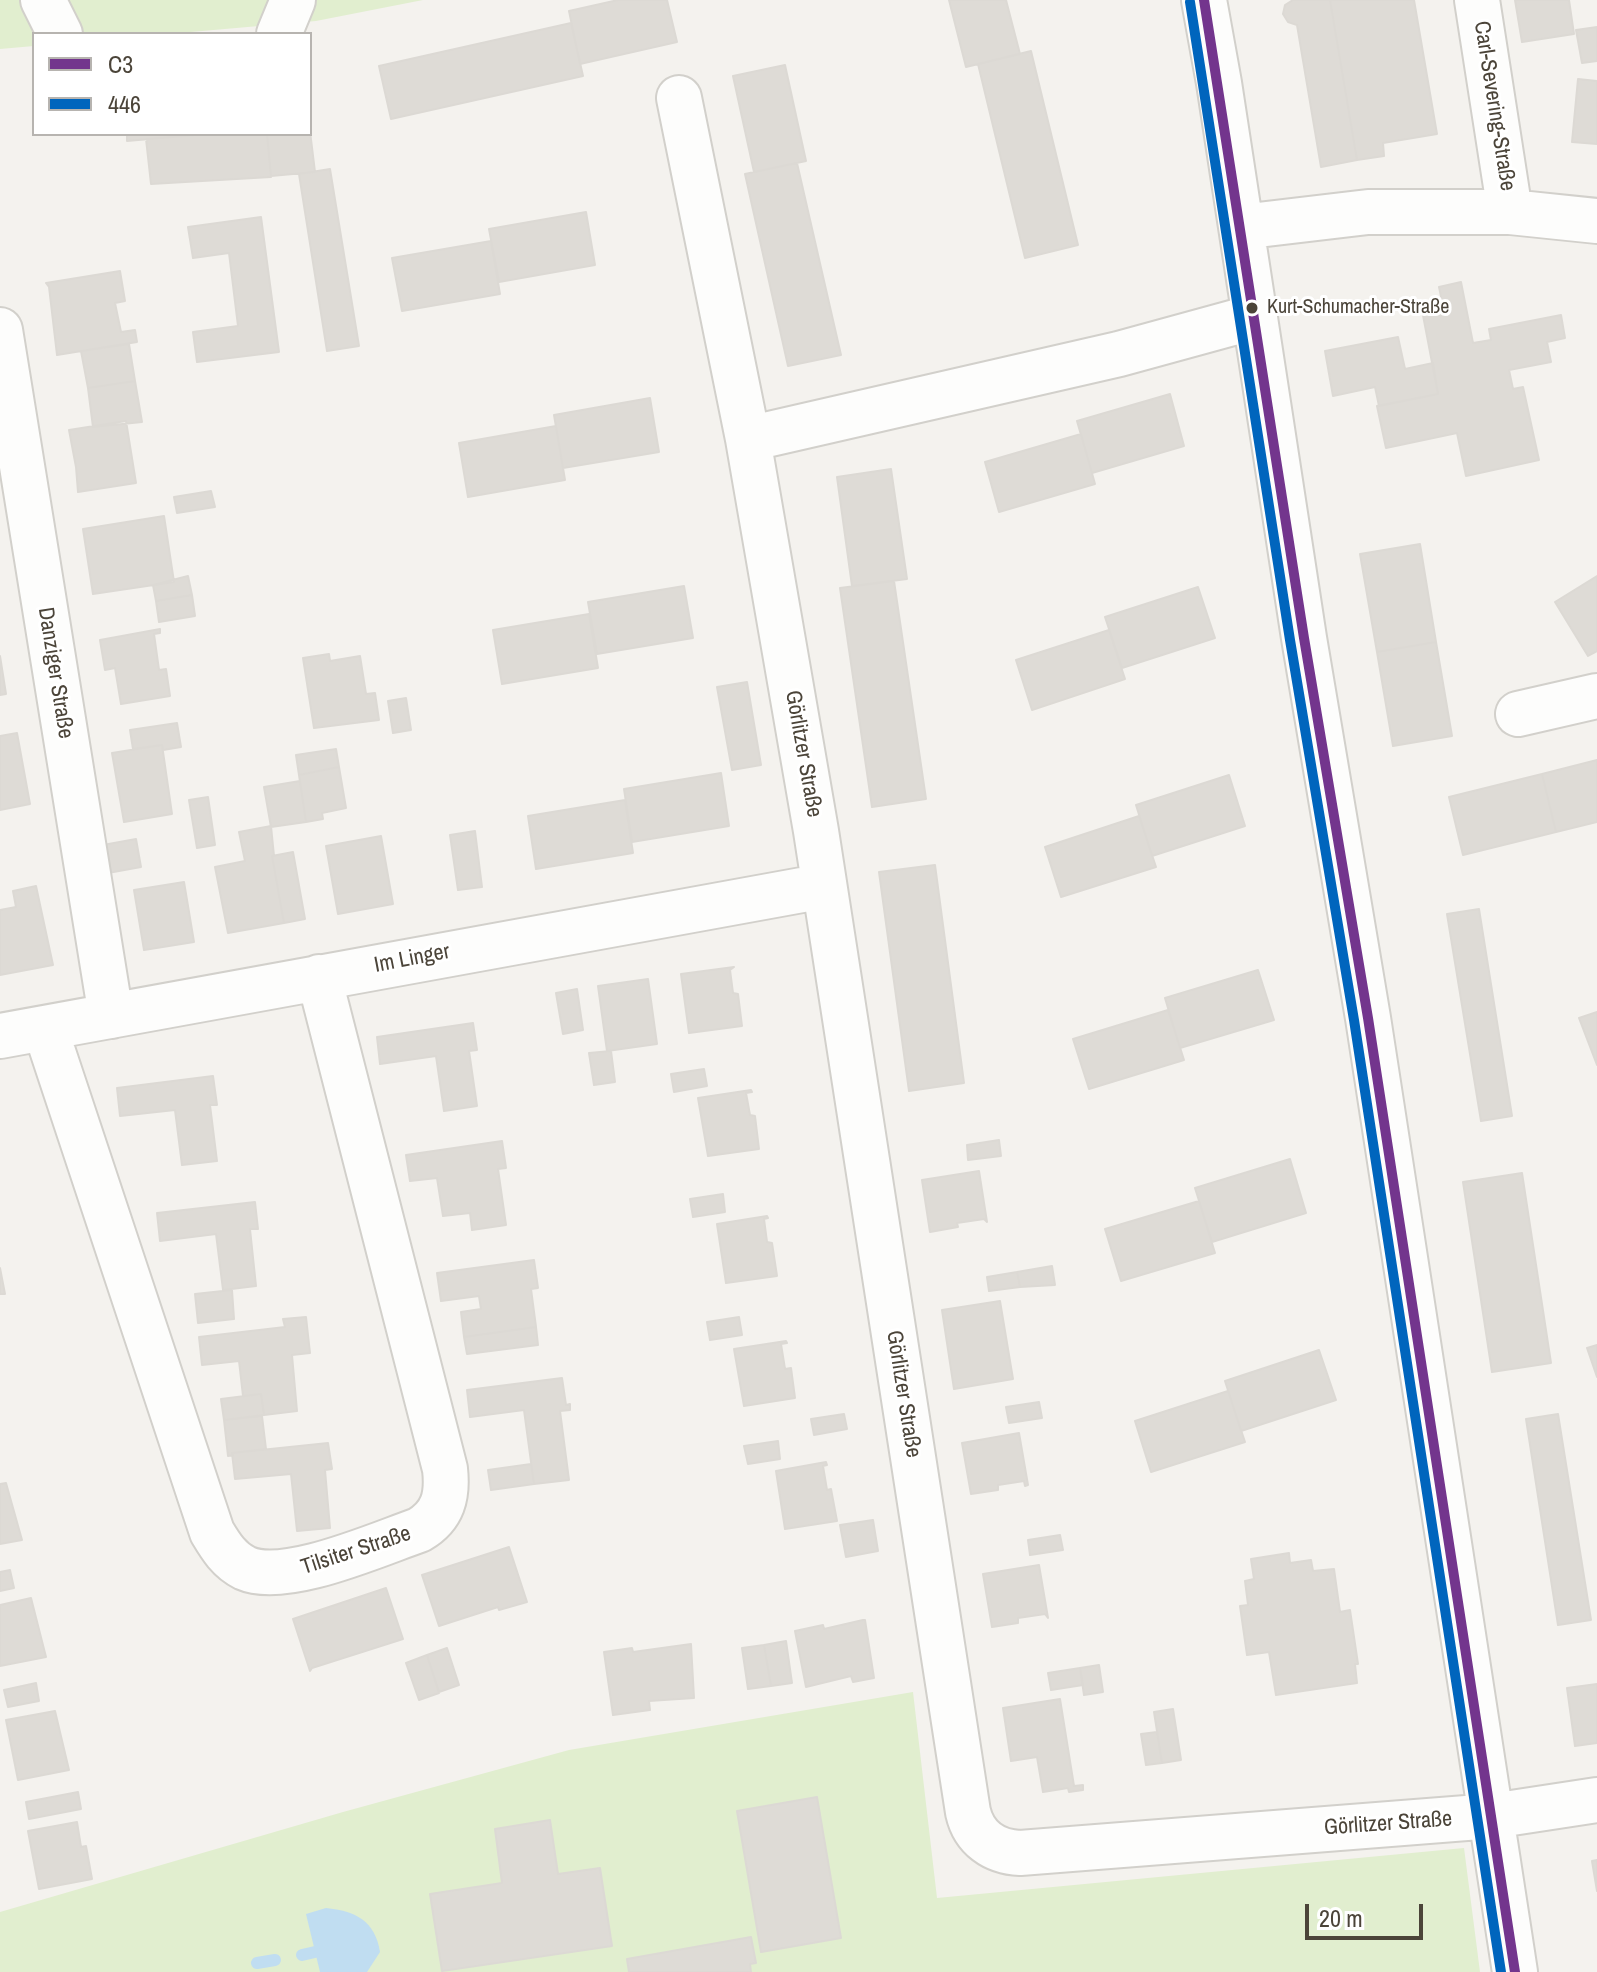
<!DOCTYPE html>
<meta charset="utf-8">
<style>
body{margin:0}
#map{position:relative;width:1597px;height:1972px;overflow:hidden;background:#f4f2ee;font-family:"Archivo Narrow",sans-serif}
canvas{display:block}
.legend{position:absolute;left:32px;top:32px;width:280px;height:104px;box-sizing:border-box;background:#fff;border:2px solid #b7b4b0;margin:0;padding:10px 14px;list-style:none;font-size:24px;color:#4b4439}
.legend li{display:flex;align-items:center;gap:16px;height:40px}
.legend b{width:40px;border:2px solid #b7b4b0}
.scale{position:absolute;left:1305px;top:1904px;width:118px;height:36px;box-sizing:border-box;border:4px solid #4b4439;border-top:0;padding-left:10px;font-size:24px;line-height:28px;white-space:nowrap;color:#4b4439;-webkit-text-stroke:6px #fff;paint-order:stroke}
</style>
<div id="map">
<canvas width="1597" height="1972"></canvas>
<ul class="legend">
<li><b style="height:10px;background:#73358d"></b>C3</li>
<li><b style="height:10px;background:#0065bd"></b>446</li>
</ul>
<div class="scale">20 m</div>
</div>
<script>
const ctx = document.querySelector('canvas').getContext('2d');
ctx.lineJoin = 'round';
function fill(path, color) {
  ctx.fillStyle = color;
  ctx.fill(path, 'evenodd');
}
function strokePath(path, color, width, dash) {
  ctx.strokeStyle = color;
  ctx.lineWidth = width;
  ctx.lineCap = dash ? 'butt' : 'round';
  ctx.setLineDash(dash || []);
  ctx.stroke(path);
}
function write(font, color, halo, rows, align = 'center') {
  ctx.font = font + ' "Archivo Narrow",sans-serif';
  ctx.lineWidth = 6;
  ctx.setLineDash([]);
  ctx.textBaseline = 'middle';
  ctx.strokeStyle = halo;
  ctx.fillStyle = color;
  for (const [text, x, y, turn = 0] of rows) {
    ctx.save();
    ctx.translate(x, y);
    ctx.rotate((+turn || 0) * Math.PI / 180);
    ctx.textAlign = isNaN(turn) ? turn : align;
    if (halo) ctx.strokeText(text, 0, 0);
    ctx.fillText(text, 0, 0);
    ctx.restore();
  }
}
const green = new Path2D(`
 M0 0H423L316 21 168 34H34V46L0 49Z
 M913 1692 937 1898 1464 1848 1480 1972H0V1912L343 1812 569 1750Z`);
const water = new Path2D(`
 M326 1908C356 1911 375 1921 380 1952L367 1972H320L306 1914Z`);
const stream = new Path2D(`
 M302 1955 315 1952
 M257 1963 275 1960`);
const building = new Path2D(`
 M618 0H667L677 42 580 64 569 11Z
 M949 0H1006L1020 54 966 67Z
 M1293 0H1330L1357 160 1321 167 1297 25 1288 22 1283 14 1285 5Z
 M1330 0H1414L1437 134 1383 143 1384 156 1357 160Z
 M1515 0H1569L1574 34 1522 42Z
 M571 23 583 76 391 119 379 66Z
 M1597 27V61L1582 63 1576 30Z
 M1031 51 1078 245 1025 258 978 64Z
 M785 65 806 161 754 172 733 76Z
 M1578 79 1597 81V144L1572 142Z
 M310 131 315 172 271 176 267 134H310Z
 M127 134H206L127 141Z
 M206 134H267L271 177 151 184 146 139Z
 M797 163 841 355 788 366 745 174Z
 M330 169 359 346 327 351 299 174Z
 M586 212 595 265 499 282 489 229Z
 M261 217 279 352 197 362 193 332 238 326 229 253 193 258 188 227Z
 M491 241 500 294 402 311 392 258Z
 M120 271 125 301 115 303 121 332 135 330 137 342 57 355 49 287 46 283Z
 M1461 282 1473 343 1491 340 1489 329 1561 315 1565 338 1547 342 1551 362 1509 370 1513 389 1523 387 1539 460 1466 476 1457 433 1386 448 1377 406 1438 394 1422 310 1443 306 1439 287Z
 M1398 337 1405 369 1433 363 1438 394 1379 406 1375 387 1333 396 1325 351Z
 M129 344 135 381 88 388 81 351Z
 M135 381 142 422 93 427 88 388Z
 M1170 394 1184 446 1092 473 1077 421Z
 M650 398 659 452 563 468 554 415Z
 M126 421 136 483 78 492 76 467 69 430Z
 M556 426 565 480 468 497 459 443Z
 M1081 434 1095 484 999 512 985 462Z
 M891 469 907 579 852 586 837 477Z
 M211 491 215 507 177 513 174 497Z
 M164 516 174 582 93 594 83 529Z
 M1420 544 1436 642 1377 652 1360 554Z
 M188 576 192 595 156 601 153 585Z
 M1597 576V651L1588 656 1555 602Z
 M894 581 926 799 872 807 840 588Z
 M684 586 693 638 597 654 588 602Z
 M1198 587 1215 638 1122 668 1105 617Z
 M192 595 195 616 159 622 156 601Z
 M589 614 598 668 502 684 493 630Z
 M160 629V633L154 634 159 670 166 669 170 696 121 704 115 668 105 670 100 640Z
 M1109 630 1125 679 1032 710 1016 660Z
 M1436 642 1452 736 1393 746 1377 652Z
 M329 654 330 661 360 656 366 694 375 693 379 720 314 728 303 658Z
 M0 656 6 694 0 695Z
 M747 682 761 765 732 770 717 687Z
 M406 698 411 730 393 733 388 701Z
 M177 723 181 747 163 750 162 745 133 749 130 730Z
 M17 733 30 804 0 810V736Z
 M162 745 172 814 124 822 112 753Z
 M336 749 339 767 299 775 296 755Z
 M1597 760V822L1556 832 1542 774Z
 M339 767 346 808 322 813 323 819 306 822 299 775Z
 M721 773 729 826 632 842 624 789Z
 M1542 774 1556 832 1463 855 1449 797Z
 M1229 775 1245 826 1152 856 1136 805Z
 M300 781 306 822 271 827 264 787Z
 M208 797 215 845 197 848 189 800Z
 M625 800 633 853 536 869 528 816Z
 M1139 816 1156 867 1061 897 1045 847Z
 M271 826 274 856H272L284 923 228 933 215 867 245 861 239 832Z
 M475 831 482 887 458 890 450 835Z
 M381 836 393 904 338 914 326 846Z
 M136 839 141 867 108 873 103 845Z
 M293 852 305 919 284 923 272 856Z
 M935 865 964 1083 909 1091 879 872Z
 M184 882 194 942 144 950 134 890Z
 M36 886 53 965 0 975V910L16 907 13 891Z
 M1479 909 1512 1116 1481 1121 1447 914Z
 M734 967 730 970 733 993 738 994 742 1026 689 1033 681 974Z
 M1258 970 1274 1020 1180 1048 1165 998Z
 M648 979 657 1044 607 1051 598 986Z
 M577 989 583 1030 563 1034 556 993Z
 M1168 1010 1184 1060 1089 1089 1073 1039Z
 M1597 1012V1065L1579 1018Z
 M473 1023 477 1050 469 1051 477 1106 444 1111 436 1056 380 1064 377 1037Z
 M611 1051 615 1082 594 1085 589 1053Z
 M704 1069 707 1086 674 1092 671 1074Z
 M213 1076 217 1105H210L217 1161 182 1165 175 1110 120 1116 117 1088Z
 M751 1090 752 1092 746 1093 750 1115 755 1116 759 1149 708 1156 698 1098Z
 M999 1140 1001 1156 968 1160 967 1145Z
 M502 1141 506 1168 498 1169 506 1225 472 1230 470 1213 443 1216 437 1178 410 1181 406 1155Z
 M1290 1159 1306 1213 1212 1242 1195 1188Z
 M979 1171 987 1222 984 1219 957 1223 958 1227 930 1232 922 1180Z
 M1522 1173 1551 1363 1492 1372 1463 1182Z
 M723 1194 725 1212 693 1217 690 1199Z
 M1199 1201 1215 1253 1121 1281 1105 1229Z
 M255 1202 258 1229H250L256 1286 223 1290 216 1234 160 1241 157 1213Z
 M767 1216 768 1218 764 1219 767 1242 772 1243 777 1276 726 1283 717 1224Z
 M534 1260 538 1288 531 1289 536 1327 464 1337 461 1312 481 1309 479 1296 441 1301 437 1273Z
 M1052 1266 1055 1285 1020 1287 1017 1272Z
 M0 1268 5 1294H0Z
 M1017 1272 1020 1287 989 1291 987 1277Z
 M232 1290 234 1319 198 1323 195 1294Z
 M1000 1301 1013 1379 954 1389 942 1310Z
 M306 1317 310 1353 292 1355 297 1411 264 1415 261 1394 243 1396 239 1361 202 1365 199 1337 285 1327 283 1319Z
 M739 1317 742 1335 710 1340 707 1322Z
 M536 1327 538 1345 467 1354 464 1337Z
 M786 1341 787 1343 781 1344 785 1369 791 1368 795 1398 744 1406 734 1349Z
 M1597 1345V1377L1587 1348Z
 M1319 1350 1336 1400 1241 1431 1225 1381Z
 M562 1378 566 1405 570 1404V1410L560 1411 569 1480 534 1484 524 1410 470 1417 467 1390Z
 M1228 1391 1245 1442 1151 1472 1135 1421Z
 M261 1394 264 1415 224 1420 221 1399Z
 M1039 1402 1042 1418 1009 1423 1006 1407Z
 M844 1414 847 1429 814 1435 811 1419Z
 M1558 1414 1591 1620 1558 1625 1526 1419Z
 M262 1416 266 1449 232 1453 233 1455 228 1456 224 1420Z
 M1019 1433 1028 1485 1025 1486 1024 1481 998 1485V1490L971 1494 962 1443Z
 M778 1441 780 1459 748 1464 744 1446Z
 M328 1443 332 1469 325 1470 330 1528 297 1531 291 1474 235 1479 232 1453Z
 M826 1462 827 1465 823 1466 827 1490 831 1489 837 1521 785 1529 776 1471Z
 M531 1464 534 1484 491 1490 488 1470Z
 M6 1483 22 1540 0 1544V1484Z
 M873 1520 878 1551 846 1557 840 1525Z
 M1060 1535 1063 1550 1030 1555 1028 1540Z
 M509 1547 527 1602 499 1610 498 1607 439 1626 422 1575Z
 M1289 1553 1290 1563 1311 1560 1313 1571 1334 1569 1340 1612 1350 1610 1358 1664H1355L1357 1683 1276 1695 1269 1652 1247 1655 1240 1606 1248 1605 1245 1581 1254 1579 1251 1559Z
 M1039 1565 1048 1618 1045 1614 1018 1618V1623L992 1627 983 1574Z
 M10 1570 14 1588 0 1591V1572Z
 M386 1588 403 1639 312 1668 310 1671 293 1619Z
 M31 1598 46 1657 0 1666V1605Z
 M863 1620H865L874 1678 853 1682 851 1676 806 1687 795 1631 823 1625 824 1629Z
 M786 1641 792 1683 771 1686 764 1645Z
 M691 1644 694 1698 649 1701 650 1710 613 1715 604 1652 632 1648 633 1652Z
 M764 1645 771 1686 748 1689 742 1648Z
 M447 1648 459 1685 439 1692 427 1655Z
 M427 1655 439 1693 419 1700 406 1663Z
 M1099 1665 1103 1692 1084 1695 1080 1668Z
 M1080 1668 1083 1685 1051 1690 1048 1673Z
 M36 1683 39 1701 8 1707 4 1690Z
 M1597 1684V1743L1575 1746 1567 1688Z
 M1060 1699 1074 1786 1083 1785V1790L1069 1792 1068 1788 1043 1792 1037 1757 1011 1761 1003 1708Z
 M1173 1709 1181 1760 1162 1763 1154 1712Z
 M55 1711 69 1770 18 1780 6 1720Z
 M1157 1732 1162 1763 1146 1765 1141 1734Z
 M78 1792 81 1809 29 1819 26 1802Z
 M817 1797 841 1938 761 1952 737 1811Z
 M550 1820 558 1874 600 1868 612 1946 442 1971 430 1894 502 1883 495 1829Z
 M77 1822 81 1847 86 1846 92 1879 39 1889 28 1831Z
 M1597 1860V1891L1592 1861Z
 M751 1937 756 1963 750 1964 751 1972H629L627 1959Z`);
const minor = new Path2D(`
 M43 0 60 34
 M1204 0 1219 83 1304 638 1368 1018 1515 1972
 M1477 0 1510 212
 M279 34 293 0
 M679 98 748 439
 M1241 227 1368 212H1510L1597 221
 M1254 317 1119 354 748 439 816 831 968 1812C974 1838 994 1852 1020 1853L1492 1816 1597 1800
 M0 330 111 1016
 M1518 714 1597 696
 M45 1028 212 1532C221 1547 229 1560 245 1568 285 1586 378 1544 419 1530 443 1516 448 1496 445 1469L319 977
 M0 1036 824 886`);
const bus1 = new Path2D(`
 M1204 0 1304 638 1368 1018 1515 1972`);
const bus2 = new Path2D(`
 M1190 2 1290 640 1354 1020 1501 1972`);
const markers = [
 [1252,308,7,"#4b4439"]
];
const busNames = [
 ["Kurt-Schumacher-Straße",1267,308]
];
const streetNames = [
 ["Carl-Severing-Straße",1494,106,81],
 ["Danziger Straße",55,673,81],
 ["Görlitzer Straße",803,754,80],
 ["Im Linger",412,959,-11],
 ["Görlitzer Straße",903,1394,81],
 ["Tilsiter Straße",356,1551,-18],
 ["Görlitzer Straße",1388,1824,-4]
];
fill(green, '#e1eecf');
fill(water, '#c0ddf1');
strokePath(stream, '#c0ddf1', 12);
fill(building, '#dedbd6');
strokePath(building, '#dcd9d4', 2);
strokePath(minor, '#d2d0cb', 48);
strokePath(minor, '#fdfdfc', 44);
strokePath(bus1, '#73358d', 10);
strokePath(bus2, '#0065bd', 10);
for (const [x, y, r, color] of markers) {
  const dot = new Path2D();
  dot.arc(x, y, r, 0, 2 * Math.PI);
  ctx.fillStyle = color;
  ctx.fill(dot);
  strokePath(dot, '#fff', 3);
}
write('20px', '#4b4439', '#fff', busNames, 'left');
write('22px', '#4b4439', '#fff', streetNames);
</script>
